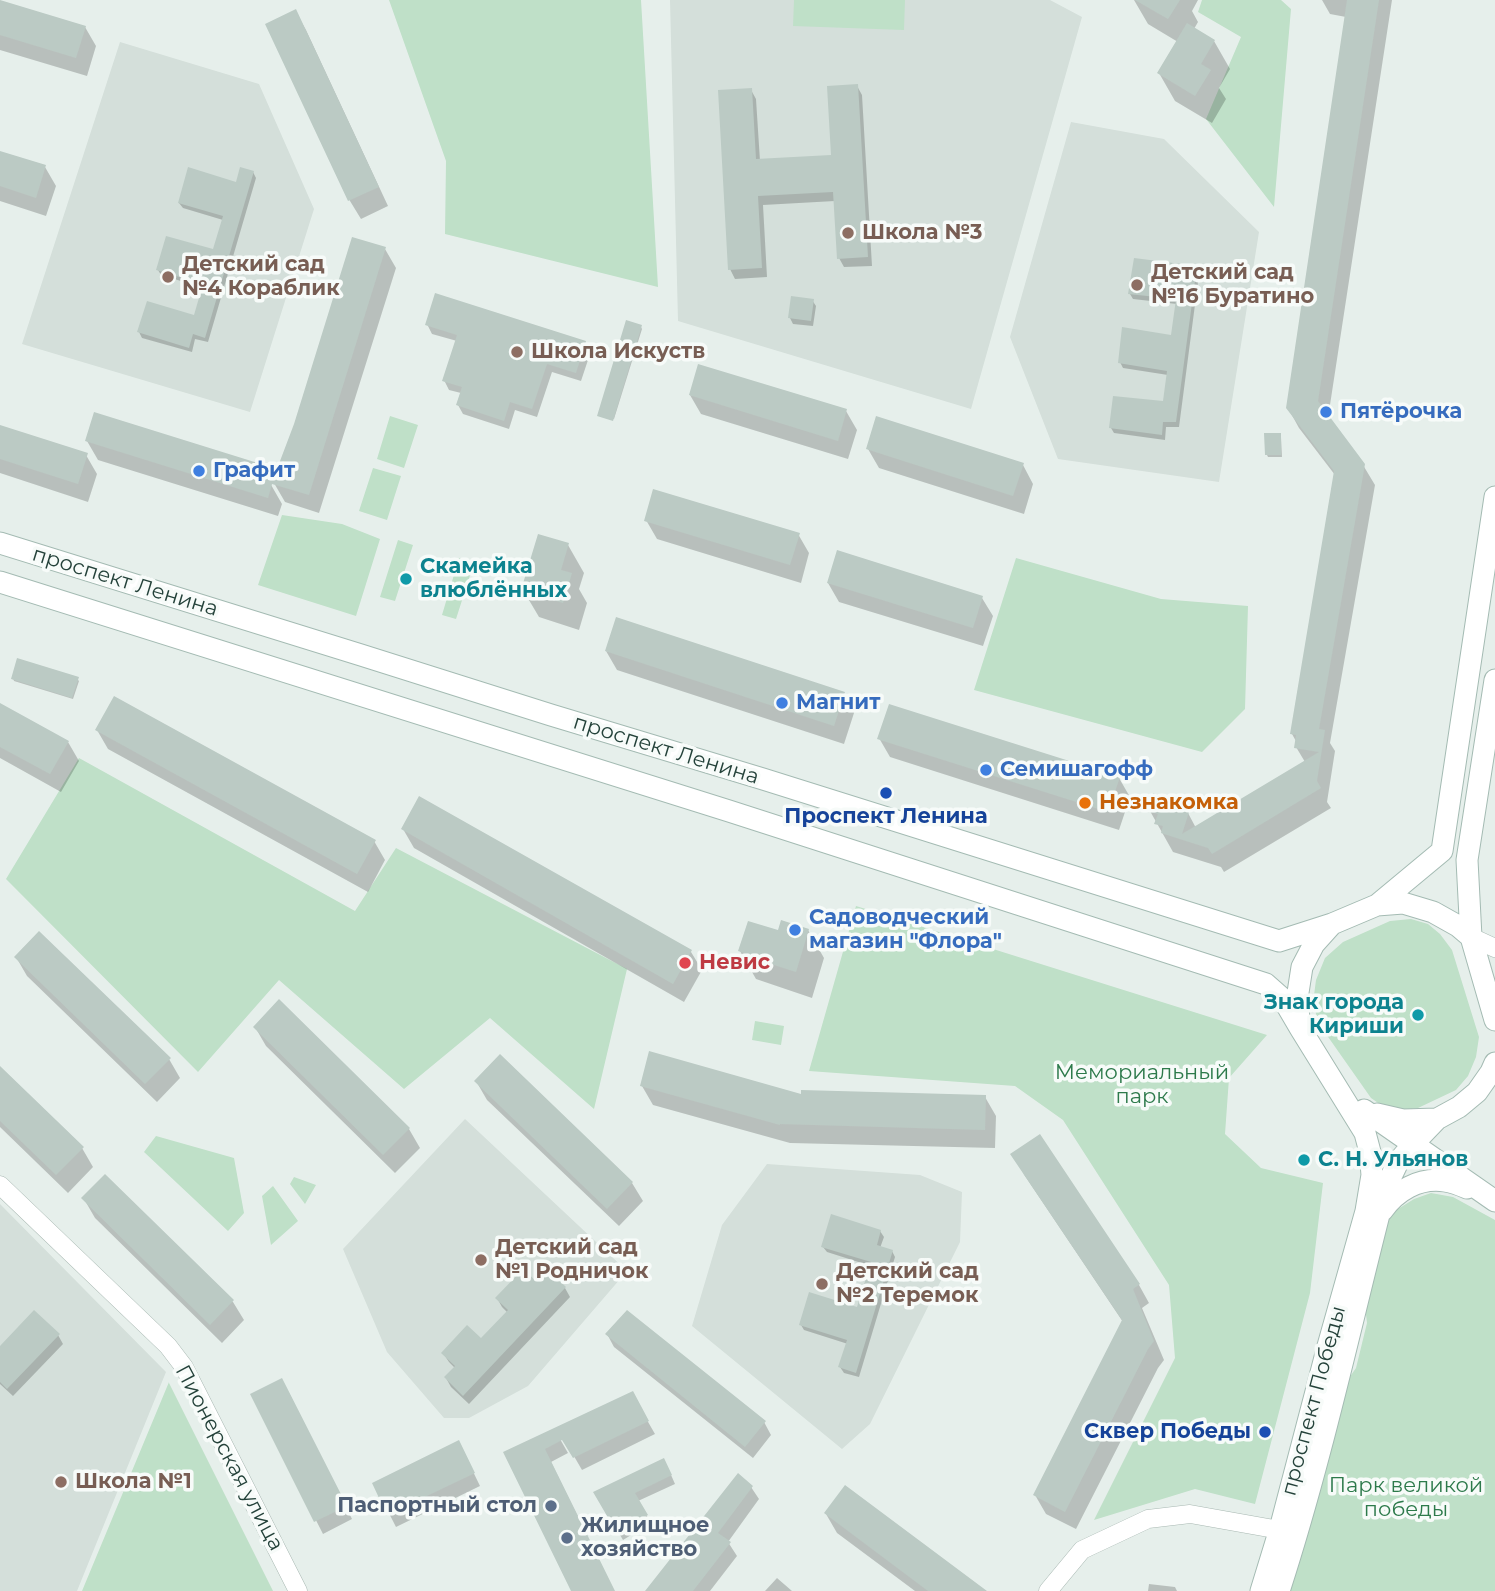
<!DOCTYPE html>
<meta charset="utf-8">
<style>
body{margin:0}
canvas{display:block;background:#e6efeb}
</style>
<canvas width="1495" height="1591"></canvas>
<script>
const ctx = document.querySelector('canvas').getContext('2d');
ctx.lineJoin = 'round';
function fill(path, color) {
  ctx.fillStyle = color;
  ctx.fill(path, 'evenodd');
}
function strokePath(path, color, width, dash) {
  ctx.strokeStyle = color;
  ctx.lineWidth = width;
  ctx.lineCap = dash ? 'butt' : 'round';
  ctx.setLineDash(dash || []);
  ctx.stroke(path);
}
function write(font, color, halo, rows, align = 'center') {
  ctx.font = font + ' Montserrat,sans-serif';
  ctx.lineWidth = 7;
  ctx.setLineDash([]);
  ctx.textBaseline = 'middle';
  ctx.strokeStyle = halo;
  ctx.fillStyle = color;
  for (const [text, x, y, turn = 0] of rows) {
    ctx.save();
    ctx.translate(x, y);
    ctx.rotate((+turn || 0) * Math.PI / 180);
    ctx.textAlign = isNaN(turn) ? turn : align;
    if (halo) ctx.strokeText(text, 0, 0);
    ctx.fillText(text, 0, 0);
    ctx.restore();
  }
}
const built = new Path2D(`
 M670 0H1050L1082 17 971 409 678 321Z
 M120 42 259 84 314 209 250 412 22 344Z
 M1071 122 1164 139 1259 232 1219 482 1058 459 1010 337Z
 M465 1119 627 1271 528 1386 469 1418H444L387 1352 343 1249Z
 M767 1164 920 1175 962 1192 960 1242 870 1424 842 1449 692 1326 722 1225Z
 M0 1204 166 1372 77 1591H0Z`);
const green = new Path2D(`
 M389 0H641L658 287 445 234 446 161Z
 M794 0H905L904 30 793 26Z
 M1202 0H1281L1291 9 1274 207 1206 119 1241 37 1198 12Z
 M390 416 418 425 404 468 377 459Z
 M373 468 401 476 387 520 359 511Z
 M282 515 342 524 380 539 356 616 258 585Z
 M398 540 413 545 395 601 380 597Z
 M459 558 474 563 456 619 442 615Z
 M1016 558 1161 599 1248 606 1245 709 1202 752 974 690Z
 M79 758 355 911 396 848 627 969 594 1109 490 1018 404 1089 279 980 198 1072 6 879Z
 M856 906 1267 1035 1229 1078 1225 1134 1261 1168 1323 1183 1310 1293 1255 1504 1195 1489 1094 1520 1175 1358 1169 1285 1063 1120 1015 1086 809 1071Z
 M1411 919 1428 924 1440 934 1452 950 1479 1037 1476 1057 1468 1076 1456 1090 1418 1108 1403 1110 1384 1107 1371 1098 1319 1024 1313 1003 1316 980 1325 958 1343 942 1390 921Z
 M755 1021 784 1026 781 1045 752 1040Z
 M156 1136 234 1158 244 1213 228 1231 144 1152Z
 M294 1177 316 1185 305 1204 290 1184Z
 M273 1186 298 1221 271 1245 262 1196Z
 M1431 1193 1453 1197 1495 1220V1591H1287L1342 1388 1356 1368 1367 1323 1364 1298 1386 1221 1398 1209 1414 1199Z
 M169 1382V1383L273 1591H82Z`);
const shadow = new Path2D(`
 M1134 0H1198L1192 11 1198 22 1194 29 1214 41 1230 69 1219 88 1226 99 1212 123 1175 101 1159 73 1178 42 1148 24Z
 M1322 0H1392L1328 418 1363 465 1375 485 1330 743 1335 751 1327 802 1331 808 1224 872 1221 867 1173 852 1150 811 1179 803 1184 812 1188 813 1196 828 1305 762 1296 747 1297 743 1292 734 1335 475 1299 428 1288 408 1346 17 1330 14Z
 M0 2 85 27 96 46 87 76 0 50Z
 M295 11 306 30 388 206 361 219 350 201 267 25Z
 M857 86 862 95 872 266 844 267 839 258 835 201 763 205 767 277 735 279 730 269 751 90 756 99 760 161 833 157Z
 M0 153 45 167 56 186 46 216 0 201Z
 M253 172 256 178 208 342 195 339 192 352 142 338 139 332 195 317 204 288 161 275 158 270 214 251 223 220 183 208 179 203 237 184Z
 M385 249 396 268 319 513 285 502 274 483H270L282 504 278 516 98 460 87 441 278 471Z
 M1196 268 1199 274 1179 427H1166L1165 440 1114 433 1111 428 1164 403 1168 375 1123 368 1120 362 1172 337 1177 304 1133 299 1130 294Z
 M812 300 816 306 813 326 793 324 790 318Z
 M427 324 585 342 591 351 581 381 552 372 537 417 515 410 509 429 463 414 458 405 461 393 449 390 444 380 457 341 432 334Z
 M641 327 642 329 614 419 599 415Z
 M690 395 846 411 857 430 848 459 701 414Z
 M0 427 86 455 97 474 88 502 0 473Z
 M1281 437 1282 457H1268L1267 455Z
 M868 449 1023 465 1033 484 1024 514 879 468Z
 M646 520 798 534 809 553 801 583 657 539Z
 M568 545 584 573 579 589 587 603 579 630 539 617 523 590Z
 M828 583 982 598 993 616 983 646 839 602Z
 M606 651 843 694 854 713 844 744 617 670Z
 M13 678 77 679 79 681 73 699 14 681Z
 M0 705 68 742 79 761 61 792 0 758Z
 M97 730 374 841 385 860 368 892 108 749Z
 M879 738 1119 778 1130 797 1119 830 890 757Z
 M403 829 691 952 702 970 684 1002 414 848Z
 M808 930 824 958 812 998 756 979 740 951 779 932Z
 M16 957 169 1059 180 1078 157 1102 27 976Z
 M255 1027 409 1129 420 1148 395 1173 266 1046Z
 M0 1068 82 1148 93 1167 68 1193 0 1127Z
 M476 1081 632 1183 643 1201 619 1226 487 1100Z
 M642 1086 802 1096 985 1097 996 1116 995 1148 790 1143 653 1105Z
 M1023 1173 1139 1285 1149 1303 1142 1308 1164 1360 1158 1368 1076 1529 1046 1514 1035 1495 1123 1322Z
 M105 1176 233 1302 244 1320 222 1343 95 1218 84 1199Z
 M880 1231 884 1237 880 1248 892 1251 895 1257 859 1377 844 1373 840 1367 848 1344 804 1330 801 1325 858 1309 871 1266 827 1252 823 1247Z
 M536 1283 565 1288 570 1297 469 1404 451 1387 446 1378 455 1368 449 1362 443 1353 481 1340 508 1313 502 1307 497 1298Z
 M607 1334 764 1422 771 1435 753 1458 614 1347Z
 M58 1335 63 1344 13 1396 0 1384V1348Z
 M289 1393 352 1519 323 1534 252 1395Z
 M632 1394 655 1434 582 1470 564 1439H560L568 1453 551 1462 614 1591H573L506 1452Z
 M465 1455 480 1486 396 1527 374 1484Z
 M668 1468 675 1484 638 1501 651 1523 623 1540 595 1492Z
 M751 1487 759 1499 728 1542 737 1556 710 1591H647Z
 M826 1514 984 1591H915L837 1533Z
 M777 1578 792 1591H765Z
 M1149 1584 1175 1587 1177 1591H1148Z`);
const building = new Path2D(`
 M0 0 86 26 76 58 0 35Z
 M1135 0H1180L1168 19Z
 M1347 0H1379L1318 401 1365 464 1319 729 1325 730 1317 781 1321 788 1212 854 1208 848 1161 833 1163 826 1154 824 1158 814 1148 811 1153 793 1180 802 1178 808 1189 812 1182 834 1319 752 1294 748 1296 735 1290 734 1334 471 1286 408Z
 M296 9 379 187 348 201 265 24Z
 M1187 23 1215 40 1201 64 1211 70 1195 96 1157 73Z
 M858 84 868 257 837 259 833 192 758 196 762 268 728 270 718 90 752 88 756 159 831 155 827 86Z
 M0 151 46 165 36 198 0 186Z
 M188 167 236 182 240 167 254 171 205 338 193 334 189 348 137 332 147 301 194 315 203 284 156 270 166 236 213 249 223 216 178 203Z
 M352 237 386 247 309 495 272 484 268 498 85 441 94 412 277 469 294 424Z
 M1134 258 1197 266 1176 422H1163L1162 435 1109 428 1113 396 1163 401 1167 371 1118 363 1122 327 1171 335 1176 299 1128 294Z
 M435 293 586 341 576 373 547 364 532 409 510 402 504 421 456 405 462 387 442 381 457 335 425 325Z
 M791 296 814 299 811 321 788 318Z
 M626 320 642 325 613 421 597 416Z
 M698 364 847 409 838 441 689 395Z
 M876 416 1024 463 1013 496 866 449Z
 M0 425 88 453 78 484 0 459Z
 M1264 433H1281V455H1265Z
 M653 489 800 533 790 565 644 521Z
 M538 534 569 543 561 570 572 573 563 603 521 590Z
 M837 550 983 596 973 628 827 583Z
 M616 617 845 692 834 726 605 651Z
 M17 658 79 677 72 698 11 679Z
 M114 696 376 840 357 874 95 730Z
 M0 703 69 741 50 774 0 747Z
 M889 704 1120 777 1108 812 877 739Z
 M419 796 692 950 673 984 401 829Z
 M781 920 809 929 796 972 768 963 769 961 738 951 748 921 778 930Z
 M39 931 171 1058 145 1084 14 957Z
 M279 999 410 1128 383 1155 253 1027Z
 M649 1051 801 1094V1090L986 1095 985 1130 780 1124V1125L640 1086Z
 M500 1054 633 1182 607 1209 474 1081Z
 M0 1066 84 1147 56 1175 0 1121Z
 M1040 1134 1140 1284 1133 1289 1154 1341 1148 1349 1065 1512 1033 1495 1122 1320 1010 1154Z
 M105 1174 234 1300 210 1325 81 1198Z
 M831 1214 881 1230 877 1245 893 1250 856 1373 838 1367 847 1340 799 1325 809 1292 857 1307 871 1262 821 1247Z
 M523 1269 536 1281 547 1269 566 1287 463 1396 444 1377 455 1366 441 1353 467 1325 481 1338 508 1310 495 1298Z
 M34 1310 60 1334 7 1389 0 1382V1346Z
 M627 1310 766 1421 745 1447 605 1334Z
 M282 1378 347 1506 314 1522 250 1394Z
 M633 1391 649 1421 573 1458 562 1440 545 1449 615 1591H571L503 1452Z
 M459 1440 475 1473 387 1515 372 1483Z
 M664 1458 672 1475 635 1493 648 1515 617 1533 593 1492Z
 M738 1473 753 1486 718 1533 731 1542 693 1591H645Z
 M845 1485 987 1591H928L824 1513Z`);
const street = new Path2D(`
 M1471 937 1495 948
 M0 1185 168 1346 184 1367 298 1591
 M1048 1591 1082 1550 1148 1519 1190 1514 1291 1532`);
const secondary = new Path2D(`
 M0 543 361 655 551 715 763 779 1279 941 1332 924
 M0 582 729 811 1266 984 1283 999 1300 1028
 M1495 680 1467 860 1471 937 1495 1020
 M1377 905 1442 851 1495 497
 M1364 1110 1495 1201
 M1377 1114 1403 1120 1437 1119
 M1382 1211C1396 1191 1419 1177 1445 1181 1452 1182 1460 1185 1467 1188
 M1261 1591 1280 1529 1328 1346 1366 1211 1372 1175 1370 1152 1365 1133 1300 1028 1297 999 1302 967 1314 944 1332 924 1377 905 1403 903 1433 912 1458 926 1471 937
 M1279 1591C1322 1459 1351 1322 1386 1187L1398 1162 1413 1144 1437 1119 1459 1107 1477 1092 1491 1072 1495 1063`);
const markers = [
 [848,233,7,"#8d6e63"],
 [168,277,7,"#8d6e63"],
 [1137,285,7,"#8d6e63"],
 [517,352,7,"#8d6e63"],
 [1326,412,7,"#3f7fe0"],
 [199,471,7,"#3f7fe0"],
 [406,579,7,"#0f9aa8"],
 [782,703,7,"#3f7fe0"],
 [986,770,7,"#3f7fe0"],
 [886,793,7,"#1a4fb4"],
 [1085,803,7,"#e8710a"],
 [795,930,7,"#3f7fe0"],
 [685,963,7,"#e0444e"],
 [1418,1015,7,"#0f9aa8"],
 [1304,1160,7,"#0f9aa8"],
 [481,1260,7,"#8d6e63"],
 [822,1284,7,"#8d6e63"],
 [1265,1432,7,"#1a4fb4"],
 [61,1482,7,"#8d6e63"],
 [551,1506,7,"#5c6f8a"],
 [567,1538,7,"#5c6f8a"]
];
const educationNames = [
 ["Школа №3",862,233],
 ["Детский сад",182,265],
 ["№4 Кораблик",182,289],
 ["Детский сад",1151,273],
 ["№16 Буратино",1151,297],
 ["Школа Искуств",531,352],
 ["Детский сад",495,1248],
 ["№1 Родничок",495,1272],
 ["Детский сад",836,1272],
 ["№2 Теремок",836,1296],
 ["Школа №1",75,1482]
];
const shopNames = [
 ["Пятёрочка",1340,412],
 ["Графит",213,471],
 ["Магнит",796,703],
 ["Семишагофф",1000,770],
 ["Садоводческий",809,918],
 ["магазин \"Флора\"",809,942]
];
const cultureNames = [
 ["Скамейка",420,567],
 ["влюблённых",420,591],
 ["Знак города",1404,1003,"right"],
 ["Кириши",1404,1027,"right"],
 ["С. Н. Ульянов",1318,1160]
];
const streetNames = [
 ["проспект Ленина",125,582,17],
 ["проспект Ленина",666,750,17],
 ["проспект Победы",1314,1401,-75],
 ["Пионерская улица",229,1458,62]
];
const foodNames = [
 ["Незнакомка",1099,803]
];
const transitNames = [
 ["Проспект Ленина",886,817],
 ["Сквер Победы",1251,1432,"right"]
];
const healthNames = [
 ["Невис",699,963]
];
const parkNames = [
 ["Мемориальный",1142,1073],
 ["парк",1142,1097],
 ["Парк великой",1406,1486],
 ["победы",1406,1510]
];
const serviceNames = [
 ["Паспортный стол",537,1506],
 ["Жилищное",581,1526,"left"],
 ["хозяйство",581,1550,"left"]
];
fill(built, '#d4dfda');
fill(green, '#bfe0c8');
fill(shadow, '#0003');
fill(building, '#bbcac4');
strokePath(street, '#a8b8b2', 19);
strokePath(secondary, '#a4bbb3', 23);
strokePath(street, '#fff', 18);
strokePath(secondary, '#fff', 21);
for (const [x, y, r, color] of markers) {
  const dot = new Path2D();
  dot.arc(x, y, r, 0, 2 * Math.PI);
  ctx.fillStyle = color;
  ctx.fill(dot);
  strokePath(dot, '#f7fbf9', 2.5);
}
write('bold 21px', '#785e54', '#f7fbf9', educationNames, 'left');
write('bold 21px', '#366cbe', '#f7fbf9', shopNames, 'left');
write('bold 21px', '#0d838f', '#f7fbf9', cultureNames, 'left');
write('21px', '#24423a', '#f7fbf9', streetNames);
write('bold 21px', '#c56008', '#f7fbf9', foodNames, 'left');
write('bold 21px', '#164399', '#f7fbf9', transitNames);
write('bold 21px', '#be3a42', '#f7fbf9', healthNames, 'left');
write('21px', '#2d7a4b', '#f7fbf9', parkNames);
write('bold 21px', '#4e5e75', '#f7fbf9', serviceNames, 'right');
</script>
